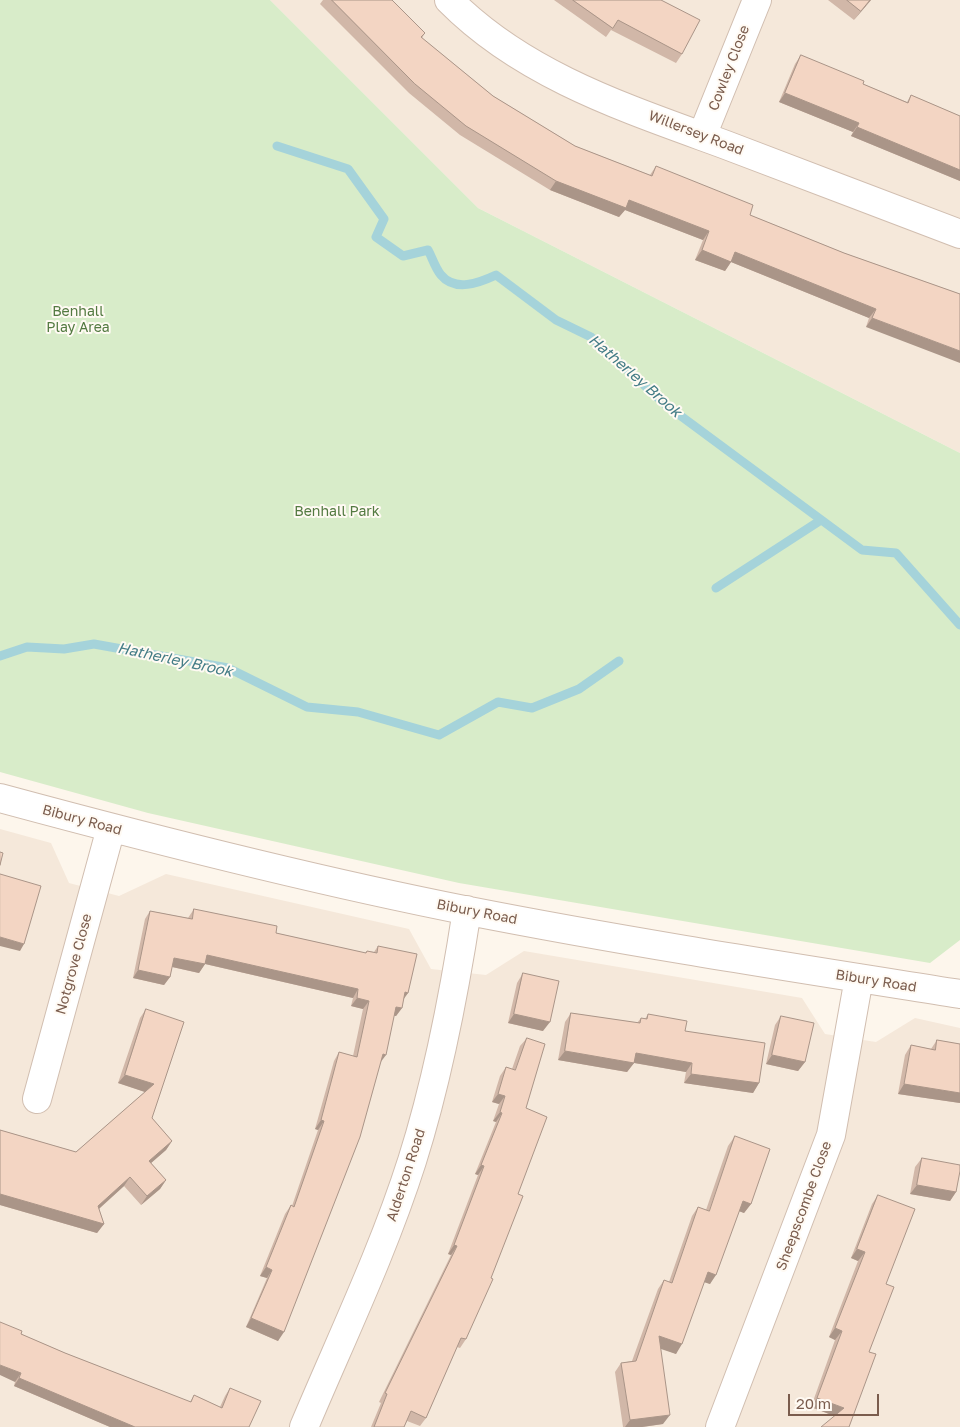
<!DOCTYPE html>
<style>
body{margin:0}
#map{position:relative;width:960px;height:1427px;overflow:hidden;background:#fdf6ec;font-family:"Golos Text",sans-serif}
canvas{display:block}
.scale{position:absolute;left:788px;top:1394px;width:91px;height:22px;box-sizing:border-box;border:2px solid #7a5c4d;border-top:0;padding-left:6px;font-size:15px;line-height:18px;white-space:nowrap;color:#7a5c4d;-webkit-text-stroke:4px #fffaf3;paint-order:stroke}
</style>
<div id="map">
<canvas width="960" height="1427"></canvas>
<div class="scale">20 m</div>
</div>
<script>
const ctx = document.querySelector('canvas').getContext('2d');
ctx.lineJoin = 'round';
function fill(path, color) {
  ctx.fillStyle = color;
  ctx.fill(path, 'evenodd');
}
function strokePath(path, color, width, dash) {
  ctx.strokeStyle = color;
  ctx.lineWidth = width;
  ctx.lineCap = dash ? 'butt' : 'round';
  ctx.setLineDash(dash || []);
  ctx.stroke(path);
}
function write(font, color, halo, rows, align = 'center') {
  ctx.font = font + ' "Golos Text",sans-serif';
  ctx.lineWidth = 4;
  ctx.setLineDash([]);
  ctx.textBaseline = 'middle';
  ctx.strokeStyle = halo;
  ctx.fillStyle = color;
  for (const [text, x, y, turn = 0] of rows) {
    ctx.save();
    ctx.translate(x, y);
    ctx.rotate((+turn || 0) * Math.PI / 180);
    ctx.textAlign = isNaN(turn) ? turn : align;
    if (halo) ctx.strokeText(text, 0, 0);
    ctx.fillText(text, 0, 0);
    ctx.restore();
  }
}
const residential = new Path2D(`
 M270 0H960V453L478 208Z
 M0 829 51 843 69 883 119 896 166 874 409 929 431 969 486 975 524 951 802 998 825 1034 876 1042 915 1018 960 1028V1427H0Z`);
const green = new Path2D(`
 M0 0H270L478 208 960 453V940L930 963 459 883 148 813 0 772Z`);
const stream = new Path2D(`
 M277 146 348 169 384 219 376 237 403 256 428 250C432 257 435 268 441 275 455 292 479 283 496 275L556 320 591 337 666 405 862 550 896 553 960 625
 M716 588 821 520
 M0 656 27 647 64 649 94 644 228 668 307 707 358 712 439 735 498 702 532 708 579 689 619 661`);
const street = new Path2D(`
 M449 0C524 76 628 109 726 145 804 175 882 204 960 234
 M702 136 757 0
 M0 798C155 840 312 880 469 911 632 943 796 968 960 994
 M37 1099 111 828
 M304 1427C341 1339 383 1252 412 1161 438 1079 454 995 467 910
 M720 1427 831 1135 859 978`);
const wall = new Path2D(`
 M323 0H392L425 33 422 38 493 96 575 146 650 175 656 166 750 215 844 253 960 294 866 327 869 318 731 262 725 271 695 260 703 240 625 210 619 217 550 190 460 135 409 93 320 4Z
 M554 0H661L682 54 676 63 611 30 606 37Z
 M828 0H871L854 20Z
 M801 55 863 84 907 102 911 95 960 116V181L851 136 853 132 779 102 795 64Z
 M194 909 276 933 365 953 367 951 374 952 378 946 408 993 403 1000 402 1008 396 1016H394L380 1063 278 1341 246 1327 267 1278 260 1276 285 1214 291 1205 292 1206 318 1130 315 1129 334 1061 339 1052 353 1056 363 1009 351 1006 353 998 205 964 199 973 172 967 170 977 164 985 133 978 145 919 150 911 188 918Z
 M523 973 543 1031 508 1023 517 983Z
 M146 1009 152 1118 172 1141 166 1150 151 1163 166 1180 160 1189 141 1205 124 1186 99 1209 104 1224 97 1233 0 1205V1130L76 1152 145 1092 118 1083 140 1018Z
 M571 1013 637 1023 641 1018 645 1019 648 1014 685 1031 759 1083 753 1093 684 1083 686 1072 634 1063 627 1072 558 1060 565 1022Z
 M781 1016 805 1062 798 1071 766 1064 775 1025Z
 M527 1038 526 1108 518 1194 466 1339 460 1348 457 1347 426 1418 420 1426 407 1421 404 1427H371L381 1403 379 1402 451 1255 448 1254 478 1175 475 1174 496 1122 493 1121 499 1104 492 1102 500 1076 506 1067 512 1069 520 1046Z
 M937 1040 960 1044V1103L898 1094 905 1055 911 1045 931 1049Z
 M735 1136 751 1204 744 1213 739 1211 710 1284 704 1282 676 1354 661 1348 663 1424 642 1427H623L615 1372 621 1363 632 1361 658 1289 664 1280 669 1282 692 1216 698 1207 706 1210 728 1146Z
 M922 1158 956 1192 950 1201 910 1194 915 1167Z
 M878 1195 834 1416 811 1407 835 1340 829 1337 858 1261 851 1258 872 1204Z
 M21 1334 65 1353 190 1402 194 1395 220 1407 225 1396 230 1388 249 1427H110L14 1386 15 1382Z`);
const shadedWall = new Path2D(`
 M870 0H871L854 20 861 11Z
 M785 93 859 123 853 132 779 102Z
 M857 127 960 170V181L851 136Z
 M556 181 629 200 709 231 703 240 625 210 619 217 550 190Z
 M702 250 735 252 876 309 869 318 731 262 725 271 695 260Z
 M872 318 960 351V363L866 327Z
 M0 937 24 944 20 951 0 946Z
 M207 955 358 989 353 998 201 963Z
 M174 958 205 964 199 973 168 966Z
 M138 970 170 977 164 985 133 978Z
 M405 992 408 993 402 1001Z
 M357 998 369 1001 363 1009 351 1006Z
 M396 1007 402 1008 396 1016 390 1015Z
 M514 1014 550 1022 543 1031 508 1023Z
 M565 1051 634 1063 627 1072 558 1060Z
 M636 1053 692 1063 686 1072 629 1062Z
 M383 1054 386 1055 380 1063Z
 M772 1055 805 1062 798 1071 766 1064Z
 M691 1074 759 1083 753 1093 684 1083Z
 M125 1075 154 1084 148 1093 118 1083Z
 M904 1084 960 1093V1103L898 1094Z
 M498 1094 505 1096 499 1104 492 1102Z
 M500 1112 502 1113 496 1122 493 1121Z
 M321 1120 324 1121 318 1130 315 1129Z
 M172 1141 166 1150 143 1170 149 1161Z
 M481 1165 484 1166 478 1175 475 1174Z
 M130 1177 124 1186 92 1215 98 1206Z
 M166 1180 160 1189 141 1205 147 1196Z
 M917 1185 956 1192 950 1201 910 1194Z
 M0 1194 104 1224 97 1233 0 1205Z
 M743 1201 751 1204 744 1213 736 1210Z
 M454 1245 457 1246 451 1255 448 1254Z
 M857 1249 865 1252 858 1261 851 1258Z
 M266 1267 272 1270 267 1278 260 1276Z
 M708 1272 716 1275 710 1284 701 1281Z
 M251 1318 284 1332 278 1341 246 1327Z
 M835 1328 842 1331 835 1340 829 1337Z
 M659 1336 682 1344 676 1354 652 1346Z
 M0 1365 21 1373 15 1382 0 1375Z
 M19 1378 135 1427H110L14 1386Z
 M817 1398 844 1408 837 1417 811 1407Z
 M670 1415 663 1424 642 1427H625L630 1420Z`);
const building = new Path2D(`
 M332 0H392L425 33 421 37 493 96 575 146 652 176 656 166 753 205 750 215 844 253 960 294V351L872 318 876 309 735 252 731 262 702 250 709 231 629 200 626 208 556 181 466 126 415 84Z
 M573 0H661L700 20 682 54 618 20 613 28Z
 M847 0H870L861 11Z
 M801 55 864 81 863 84 908 103 911 95 960 116V170L857 127 859 123 785 93Z
 M0 852 3 853 0 865Z
 M0 874 41 886 24 944 0 937Z
 M194 909 277 926 276 933 366 953 367 951 377 953 378 946 417 954 408 993 405 992 402 1008 396 1007 386 1055 383 1054 360 1137 284 1332 251 1318 272 1270 266 1267 291 1205 294 1207 324 1121 321 1120 339 1052 357 1057 369 1001 357 998 358 989 207 955 205 964 174 958 170 977 138 970 150 911 192 919Z
 M523 973 559 981 550 1022 514 1014Z
 M146 1009 184 1022 152 1118 172 1141 149 1161 166 1180 147 1196 130 1177 98 1206 104 1224 0 1194V1130L76 1152 154 1084 125 1075Z
 M571 1013 640 1023 641 1018 647 1019 648 1014 687 1021 685 1031 765 1043 759 1083 691 1074 692 1063 636 1053 634 1063 565 1051Z
 M781 1016 814 1023 805 1062 772 1055Z
 M527 1038 545 1044 526 1108 547 1117 518 1194 523 1196 491 1278 493 1279 466 1339 461 1338 426 1418 411 1411 404 1427H374L387 1394 385 1393 457 1246 454 1245 484 1166 481 1165 502 1113 500 1112 505 1096 498 1094 506 1067 515 1070Z
 M937 1040 960 1044V1093L904 1084 911 1045 935 1050Z
 M735 1136 770 1149 751 1204 743 1201 716 1275 708 1272 682 1344 659 1336 670 1415 630 1420 621 1363 636 1361 664 1280 672 1283 698 1207 709 1211Z
 M922 1158 960 1165V1171L956 1192 917 1185Z
 M878 1195 915 1209 886 1284 894 1287 869 1352 876 1354 849 1427H821L844 1408 817 1398 842 1331 835 1328 865 1252 857 1249Z
 M0 1322 22 1331 21 1334 65 1353 191 1402 194 1395 222 1408 230 1388 261 1401 249 1427H135L19 1378 21 1373 0 1365Z`);
const streetNames = [
 ["Cowley Close",729,68,-69],
 ["Willersey Road",696,133,21],
 ["Bibury Road",82,820,15],
 ["Bibury Road",477,912,11],
 ["Notgrove Close",74,964,-75],
 ["Bibury Road",876,981,9],
 ["Alderton Road",406,1175,-72],
 ["Sheepscombe Close",804,1206,-70]
];
const parkNames = [
 ["Benhall",78,312],
 ["Play Area",78,328],
 ["Benhall Park",337,512]
];
const waterNames = [
 ["Hatherley Brook",635,376,41],
 ["Hatherley Brook",175,660,12]
];
fill(residential, '#f5e8da');
fill(green, '#d8ecc9');
strokePath(stream, '#a5d3da', 9);
strokePath(street, '#d1beb0', 30);
strokePath(street, '#fff', 28);
fill(wall, '#d1b7a8');
fill(shadedWall, '#aa9588');
fill(building, '#f3d5c3');
strokePath(building, '#aa9588', 1);
write('14px', '#7a5c4d', '#fffaf3', streetNames);
write('14px', '#537a41', '#fffaf3', parkNames);
write('italic 15px', '#437c86', '#fffaf3', waterNames);
</script>
